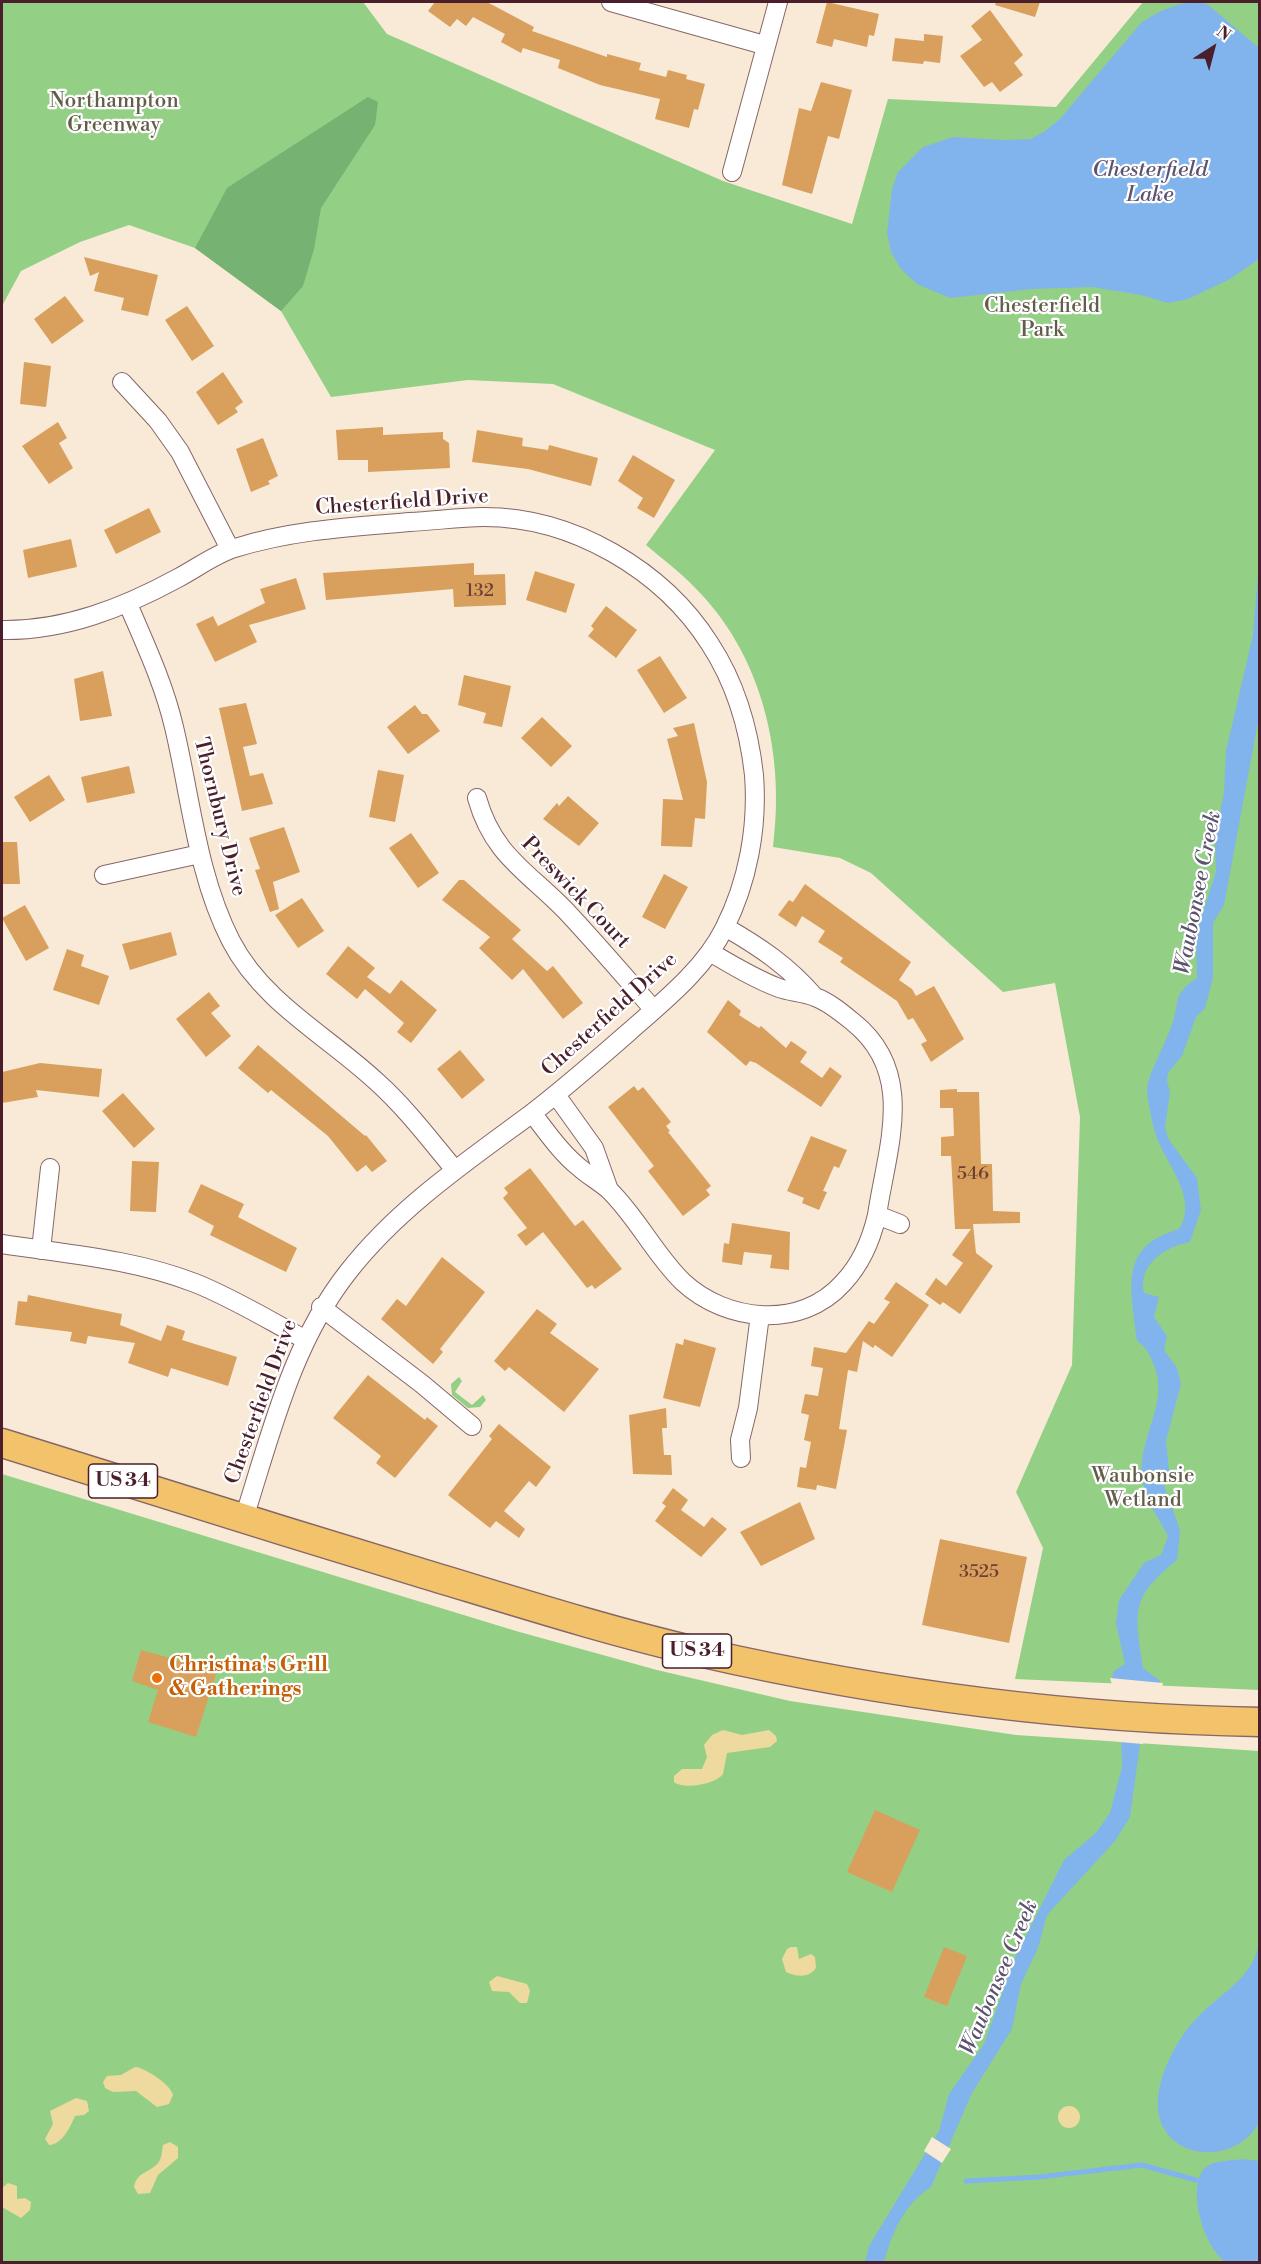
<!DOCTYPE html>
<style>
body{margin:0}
#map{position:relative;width:1261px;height:2264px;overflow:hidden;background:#f8ead7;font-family:"Libre Bodoni",serif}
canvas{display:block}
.frame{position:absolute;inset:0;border:3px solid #4a1f2b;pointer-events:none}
.north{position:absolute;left:1183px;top:18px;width:60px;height:60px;-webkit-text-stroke:4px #fff;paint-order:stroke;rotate:36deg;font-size:16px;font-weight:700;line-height:24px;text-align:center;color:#4a1f2b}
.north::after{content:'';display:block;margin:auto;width:21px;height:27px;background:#4a1f2b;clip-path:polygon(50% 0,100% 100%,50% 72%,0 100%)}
</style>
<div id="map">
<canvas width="1261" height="2264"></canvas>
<div class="frame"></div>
<div class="north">N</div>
</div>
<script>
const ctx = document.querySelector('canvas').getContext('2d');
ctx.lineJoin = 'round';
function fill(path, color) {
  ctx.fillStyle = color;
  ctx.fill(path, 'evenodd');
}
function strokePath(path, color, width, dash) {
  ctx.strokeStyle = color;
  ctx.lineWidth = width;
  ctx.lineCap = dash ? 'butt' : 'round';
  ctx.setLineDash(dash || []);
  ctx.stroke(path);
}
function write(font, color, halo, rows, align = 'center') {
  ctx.font = font + ' "Libre Bodoni",serif';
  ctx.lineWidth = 4.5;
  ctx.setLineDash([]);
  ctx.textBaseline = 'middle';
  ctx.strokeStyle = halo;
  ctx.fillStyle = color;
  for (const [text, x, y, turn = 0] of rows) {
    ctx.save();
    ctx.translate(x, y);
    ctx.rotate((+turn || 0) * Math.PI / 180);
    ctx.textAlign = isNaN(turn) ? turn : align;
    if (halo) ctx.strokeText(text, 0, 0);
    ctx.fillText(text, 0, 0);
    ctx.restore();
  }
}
const green = new Path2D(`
 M2 2H363L387 34 723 181 852 224 888 99 1056 107 1143 2H1259V1690L1015 1679 1043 1548 1016 1492 1072 1365 1080 1117 1055 983 1003 992 871 873 840 858 773 847C785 758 764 661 701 594 685 576 665 561 646 545L715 450 553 384 468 380 331 397 281 311 195 248 129 225 80 242 21 271 2 306Z
 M459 1377 462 1381 455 1392 472 1405 483 1395 486 1400 480 1407 468 1408 452 1395 451 1384Z
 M2 1474 516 1631 657 1670 790 1701 1016 1735 1259 1751V2262H2Z`);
const forest = new Path2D(`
 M368 97 378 102 375 125 321 208 314 249 303 286 281 311 195 248 227 188Z`);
const sand = new Path2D(`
 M723 1730 742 1735 769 1730 776 1736 777 1741 770 1747 727 1753 723 1774C716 1784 684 1790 674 1782V1776L682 1769H702L707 1757 704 1745 712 1735Z
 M791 1947H797L799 1959 811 1954 815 1957 816 1968C809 1978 797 1977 786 1972L782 1959 787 1949Z
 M497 1976 527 1984 530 1991 527 2003H520L509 1992 492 1991 489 1982Z
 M135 2067C146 2068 171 2085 173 2095L169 2104 157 2107 136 2091 113 2092 105 2088 103 2082 107 2076 121 2075Z
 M76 2098 87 2101 89 2111 84 2115 75 2116C70 2127 63 2144 49 2145L45 2139 53 2124 50 2111Z
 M1058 2117a11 11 0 1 1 22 0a11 11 0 1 1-22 0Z
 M170 2142 178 2147V2158L158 2175 150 2193 138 2194 134 2187C137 2170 153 2173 160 2160 162 2155 162 2150 163 2145Z
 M8 2183 17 2186V2199L25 2198 31 2202 30 2210 21 2218 2 2207V2188Z`);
const water = new Path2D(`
 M1197 2 1207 4 1259 48V259L1230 279 1188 299 1168 303 1141 295 1092 287 1032 289 950 298 917 284 901 269 891 252 887 233 892 189 898 172 923 147 953 137 1004 140 1031 139 1045 131 1060 119 1141 23C1159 11 1175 3 1197 2Z
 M1259 563V717L1224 905 1213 923V978L1205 1008 1196 1017 1182 1056 1168 1073 1167 1081 1170 1092 1165 1128 1169 1140 1197 1178 1201 1210 1190 1242C1166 1246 1137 1265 1144 1293L1159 1297 1154 1317 1167 1336 1164 1350 1177 1368 1181 1384 1166 1441 1169 1470 1164 1486 1180 1530 1177 1560C1129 1599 1135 1611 1143 1668L1160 1681 1157 1697 1143 1722 1130 1817 1115 1841 1047 1915 1038 1948 1021 1984 1012 2029 972 2093 931 2187C904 2204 892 2233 884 2262H865L869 2246 939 2131 949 2094 984 2044 1014 1960 1064 1860 1096 1833 1110 1813 1122 1767 1120 1702 1112 1678 1114 1671 1125 1664 1116 1623 1119 1600 1144 1563 1161 1555 1168 1536C1158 1517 1144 1498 1142 1476 1138 1436 1171 1402 1153 1363 1149 1353 1146 1347 1137 1341 1132 1291 1116 1247 1179 1229 1197 1201 1172 1171 1160 1145 1153 1131 1149 1107 1147 1092 1146 1077 1166 1043 1171 1027 1181 1003 1170 996 1197 978L1196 933 1216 872 1215 837 1224 793 1226 751 1253 635Z
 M1259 1943V2123C1230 2173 1146 2157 1159 2090 1164 2065 1179 2036 1197 2018 1220 1993 1253 1979 1259 1943Z
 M1242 2159 1259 2161 1260 2262H1257C1248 2263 1232 2264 1225 2261 1204 2248 1185 2185 1206 2167 1214 2160 1231 2161 1242 2159Z`);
const pier = new Path2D(`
 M1110 1678 1163 1683 1160 1698 1146 1723 1143 1744 1119 1742 1117 1703Z
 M932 2137 951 2149 942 2163 924 2151Z`);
const stream = new Path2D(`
 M966 2181 1039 2177 1142 2165 1196 2180`);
const building = new Path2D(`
 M435 2H487L534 27 532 31 607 57V54L641 63 639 70 666 77 668 70 687 75 686 79 705 84 698 110 694 109 689 128 655 119 660 99 600 85 558 68 560 60 523 48 521 53 501 42 505 34 473 17 466 26 457 19 450 27 428 11Z
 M827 2 879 14 874 36 869 35 867 47 834 39 832 47 816 43Z
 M996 2H1040L1035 17 995 5Z
 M990 10 1023 55 1014 63 1023 75 1000 92 992 82 984 87 960 56 982 40 971 26Z
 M924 34 943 36 940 63 924 61 923 64 892 61 895 38 924 41Z
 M821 82 852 90 839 139 828 136 812 194 782 185 799 108 811 111Z
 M84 257 158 275 148 316 121 310 124 298 94 291 99 272 90 276Z
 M65 296 84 321 52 344 34 319Z
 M187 306 214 346 192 361 165 320Z
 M24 362 51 366 46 407 20 404Z
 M223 372 243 402 235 408 238 412 218 425 196 392Z
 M58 422 67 438 59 443 73 468 49 484 22 446Z
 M383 427V435L443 432V439L449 443 450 468 368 472V460H338L336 430Z
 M477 430 523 438 522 446 548 450 549 445 598 458 591 486 528 469 472 462Z
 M263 438 278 476 268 481 270 484 251 492 236 449Z
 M633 455 675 480 654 518 637 508 643 498 618 481Z
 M149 508 161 532 116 554 104 530Z
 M71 539 77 567 28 578 23 550Z
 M474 563V575L505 574 506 605 454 607 453 589 326 600 323 573Z
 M535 571 575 584 566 613 526 600Z
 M296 578 306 609 249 625 257 642 215 662 196 624 213 616 218 626 265 603 260 589Z
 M606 606 637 630 616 658 588 636 594 629 591 626Z
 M660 656 687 698 664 713 637 670Z
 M103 671 112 716 80 721 74 679Z
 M464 675 511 686 502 727 483 723 486 713 458 705Z
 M246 703 257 744 243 747 250 776 263 773 273 804 242 811 219 708Z
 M415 705 422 714H427L440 731 408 754 387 727Z
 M542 717 572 746 551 767 521 738Z
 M694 723 707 782 705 819 695 818 692 847 661 846 663 799 683 800 667 739 678 736 673 728Z
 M129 766 135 793 87 803 81 777Z
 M378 770 404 775 395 822 369 817Z
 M49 775 65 800 30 822 14 797Z
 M568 796 599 823 579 846 543 819 557 803 559 806Z
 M284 827 300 872 273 882 279 909 270 912 255 870 260 869 249 838Z
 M411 833 439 873 418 888 389 848Z
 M2 842H17L20 884H2Z
 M664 874 688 887 665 929 642 917Z
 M459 880H464L521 930 512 939 547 971 553 966 583 1003 563 1019 523 969 512 980 479 948 490 937 442 900Z
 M805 884 911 962 899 980 912 989 916 996 934 986 964 1039 931 1062 921 1044 927 1041 913 1018 908 1020 897 1001 840 962 843 958 818 942 825 931 802 916 796 927 778 915 789 900 793 902Z
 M302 898 324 931 298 948 275 915Z
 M25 905 49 948 26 961 2 918Z
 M171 932 177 955 130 970 122 944Z
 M348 946 375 968 367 977 390 994 401 980 437 1010 411 1043 397 1032 404 1023 365 989 357 999 326 974Z
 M67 949 84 955 81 966 109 976 99 1005 53 990Z
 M209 992 220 1006 211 1013 231 1036 206 1057 176 1019Z
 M728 1000 741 1011 739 1015 759 1028 761 1026 786 1048 791 1041 807 1052 800 1062 822 1078 830 1067 842 1076 821 1107 756 1063 750 1061 746 1066 707 1032Z
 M258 1045 365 1136 366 1135 387 1161 372 1172 366 1165 357 1172 328 1136 271 1090 268 1093 238 1068Z
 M460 1050 485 1080 462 1099 437 1069Z
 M40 1063 102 1069 99 1097 36 1090 38 1097 2 1103V1072Z
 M634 1086 638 1091 643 1087 671 1122 666 1126 670 1131 668 1132 711 1186 706 1190 710 1195 683 1216 648 1171 654 1166 608 1107Z
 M957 1089V1092H979L981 1164H992L993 1211 1020 1212V1223L973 1224 976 1253 993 1266 960 1314 943 1302 940 1305 925 1294 936 1278 946 1286 963 1263 952 1255 971 1229H955L951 1156H941V1137L954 1136 953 1108H940V1090Z
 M123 1093 155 1129 134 1148 102 1111Z
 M811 1136 847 1150 839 1168 834 1166 823 1191 827 1192 819 1210 802 1203 804 1198 787 1191Z
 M132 1161 159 1162 156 1212 130 1211Z
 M530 1168 575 1226 583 1220 622 1269 595 1289 592 1285 587 1288 543 1232 526 1246 517 1235 527 1228 503 1198 508 1193 504 1188Z
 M201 1184 244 1204 238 1217 297 1248 286 1272 210 1235 214 1226 188 1212Z
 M732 1223 790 1232 789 1270 770 1268 772 1255 744 1252 742 1265 722 1262 724 1243 729 1244Z
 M442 1257 485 1292 440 1349 443 1352 433 1364 381 1319 397 1299 406 1306Z
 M896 1282 929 1305 892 1357 875 1345 873 1348 863 1341 857 1372 848 1370 839 1429 847 1430 836 1489 817 1485 816 1490 797 1487 800 1467 806 1468 811 1442 804 1440 809 1415 801 1413 805 1394 818 1396 823 1368 811 1366 814 1347 846 1353 869 1321 874 1324 890 1302 884 1299Z
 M28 1295 122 1314 120 1325 161 1341 167 1325 185 1331 182 1340 237 1357 228 1386 171 1368 168 1377 128 1363 135 1343 88 1336 86 1344 70 1341 72 1332 15 1325 18 1301 27 1302Z
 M537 1309 557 1324 550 1333 599 1369 564 1412 509 1367 505 1371 494 1361Z
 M684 1339 716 1348 700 1407 663 1398 676 1343 683 1345Z
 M368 1375 425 1420 427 1417 438 1426 395 1478 376 1463 381 1456 333 1418Z
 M666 1408 667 1428H662L664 1455H671L672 1475 633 1474 629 1415Z
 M499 1424 551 1467 536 1487 529 1481 504 1511 525 1529 519 1538 496 1521 490 1528 448 1495 492 1439 489 1436Z
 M673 1488 688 1500 681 1510 704 1527 712 1517 727 1529 701 1557 655 1521 666 1506 662 1503Z
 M800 1502 815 1539 761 1566 740 1532Z
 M940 1539 1027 1557 1009 1643 922 1625Z
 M141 1650 217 1671 196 1737 148 1722 158 1690 132 1681Z
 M875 1810 920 1830 892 1892 847 1872Z
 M944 1947 967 1956 947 2006 924 1997Z`);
const street = new Path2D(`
 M611 2 764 45
 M732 172 778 2
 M122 382 158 421 180 452 230 549
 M128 604C145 644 164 684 174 727 191 798 197 875 231 941 263 1003 328 1036 377 1082 406 1108 430 1140 455 1170
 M2 630C64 631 123 608 178 578 197 568 215 554 235 548 292 530 351 527 410 522 434 521 459 517 484 517 573 517 663 570 710 644 736 684 749 729 754 775 758 827 748 882 724 929 704 969 664 1001 630 1031 598 1059 565 1088 531 1114 466 1162 398 1208 348 1272 292 1343 271 1434 244 1518
 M477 798C493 855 527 871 566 911 596 943 625 977 654 1010
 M104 875 200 854
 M725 927C760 947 788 966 814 996
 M710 952C732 965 755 979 779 988 790 992 804 992 815 997 829 1002 842 1013 853 1022 917 1073 887 1147 877 1215L900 1224
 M556 1095 594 1148 609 1190
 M532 1113C547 1132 561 1153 580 1168 589 1176 600 1182 609 1190 637 1217 655 1255 683 1282 726 1322 801 1330 843 1283 861 1264 871 1241 877 1215
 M2 1244C67 1254 133 1259 195 1283 233 1298 270 1321 306 1340
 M41 1250 50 1168
 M321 1307 422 1384 472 1426
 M741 1458 740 1440 748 1408 760 1315`);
const primary = new Path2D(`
 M2 1443C140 1486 279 1530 418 1572 511 1600 604 1630 699 1652 883 1694 1071 1719 1260 1722`);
const markers = [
 [157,1678,6,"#e8710a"]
];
const numberNames = [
 ["132",480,592],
 ["546",973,1175],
 ["3525",979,1573]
];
const shields = [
 [123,1481,69],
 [697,1651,69]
];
const shieldNames = [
 ["US 34",123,1481],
 ["US 34",697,1651]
];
const parkNames = [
 ["Northampton",114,102],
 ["Greenway",114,126],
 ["Chesterfield",1042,307],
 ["Park",1042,331],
 ["Waubonsie",1143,1477],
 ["Wetland",1143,1501]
];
const streetNames = [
 ["Chesterfield Drive",402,503,-4],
 ["Thornbury Drive",219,817,76],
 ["Preswick Court",575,893,46],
 ["Chesterfield Drive",610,1015,-42],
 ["Chesterfield Drive",262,1402,-70]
];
const foodNames = [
 ["Christina's Grill",169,1666],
 ["& Gatherings",169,1690]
];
const waterNames = [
 ["Chesterfield",1150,171],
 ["Lake",1150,196],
 ["Waubonsee Creek",1199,893,-79],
 ["Waubonsee Creek",1000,1978,-67]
];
fill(green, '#93d085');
fill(forest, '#76b272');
fill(sand, '#eeda9e');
fill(water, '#81b3ed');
fill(pier, '#f8ead7');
strokePath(stream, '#81b3ed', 5);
fill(building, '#d8a05c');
strokePath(street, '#876667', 20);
strokePath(primary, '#876667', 31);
strokePath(street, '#fff', 18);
strokePath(primary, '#f2c36a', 28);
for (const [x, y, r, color] of markers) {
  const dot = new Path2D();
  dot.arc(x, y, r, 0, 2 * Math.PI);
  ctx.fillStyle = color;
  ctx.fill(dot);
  strokePath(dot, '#fff', 2);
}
write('18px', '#6e3f37', null, numberNames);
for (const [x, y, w] of shields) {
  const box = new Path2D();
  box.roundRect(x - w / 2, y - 17, w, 34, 4.5);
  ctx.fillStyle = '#fff';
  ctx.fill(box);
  strokePath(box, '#4a1f2b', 1.5);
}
write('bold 20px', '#4a1f2b', null, shieldNames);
write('21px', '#645d4a', '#fff', parkNames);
write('21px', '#4a1f2b', '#fff', streetNames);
write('bold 21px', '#c56008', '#fff', foodNames, 'left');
write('italic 22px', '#5d536f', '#fff', waterNames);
</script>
